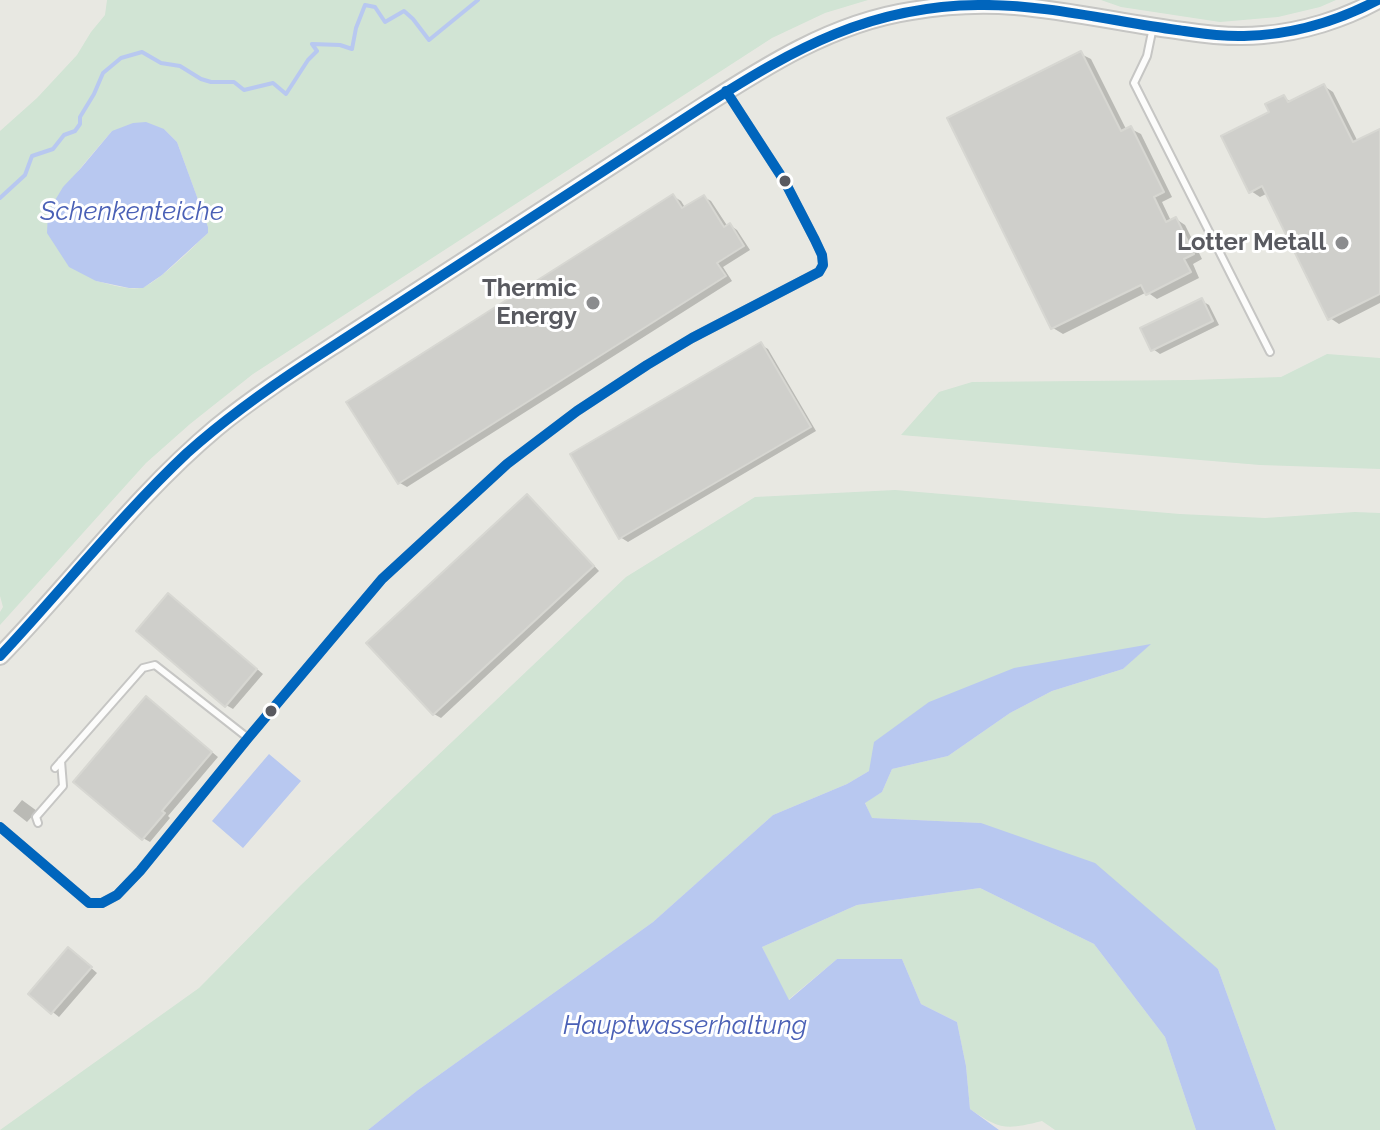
<!DOCTYPE html>
<style>
body{margin:0}
canvas{display:block;background:#e8e8e2}
</style>
<canvas width="1380" height="1130"></canvas>
<script>
const ctx = document.querySelector('canvas').getContext('2d');
ctx.lineJoin = 'round';
function fill(path, color) {
  ctx.fillStyle = color;
  ctx.fill(path, 'evenodd');
}
function strokePath(path, color, width, dash) {
  ctx.strokeStyle = color;
  ctx.lineWidth = width;
  ctx.lineCap = dash ? 'butt' : 'round';
  ctx.setLineDash(dash || []);
  ctx.stroke(path);
}
function write(font, color, halo, rows, align = 'center') {
  ctx.font = font + ' Raleway,sans-serif';
  ctx.lineWidth = 6;
  ctx.setLineDash([]);
  ctx.textBaseline = 'middle';
  ctx.strokeStyle = halo;
  ctx.fillStyle = color;
  for (const [text, x, y, turn = 0] of rows) {
    ctx.save();
    ctx.translate(x, y);
    ctx.rotate((+turn || 0) * Math.PI / 180);
    ctx.textAlign = isNaN(turn) ? turn : align;
    if (halo) ctx.strokeText(text, 0, 0);
    ctx.fillText(text, 0, 0);
    ctx.restore();
  }
}
const green = new Path2D(`
 M107 0H868L825 13 772 38 253 374 190 424 146 463 0 625V612L3 607 0 596V131L37 98 77 55 91 32 105 15ZM164 129 177 142 208 227V233C195 245 155 286 140 288 126 290 110 284 96 281L48 213C66 183 89 158 112 131Z
 M1101 0H1336L1320 7 1278 17 1220 22 1121 7Z
 M1327 354 1380 358V469L1260 465 901 435 939 392 972 382 1191 380 1281 377Z
 M895 490 1180 514 1265 518 1355 512 1380 513V1130H1276L1218 969 981 823 871 818 865 802 882 792 892 769 948 756 1010 713 1052 691 1123 669 1149 645 869 771 847 784 773 815 653 922 418 1090 368 1130H0L199 988 301 885 626 577 755 497Z
 M980 888 1094 944 1165 1037 1196 1130H1055L1042 1121C1006 1130 1000 1130 970 1109L966 1066 957 1022 921 1004 902 959H837L788 1000 762 947 857 905Z`);
const water = new Path2D(`
 M146 122 164 129 177 142 208 227V233L162 275 143 288H129L96 281 69 267 47 233 48 212 63 187 81 168 112 131 133 123Z
 M1151 644 1123 669 1052 691 1010 713 948 756 892 769 882 792 865 803 872 818 981 823 1095 863 1218 969 1276 1130H1196L1165 1037 1094 944 980 888 857 905 762 947 789 1000 837 959H902L921 1004 957 1022 966 1066 970 1109 999 1130H368L418 1090 653 922 773 815 847 784 869 771 874 742 929 702 1014 668Z
 M269 754 301 781 243 848 212 821Z`);
const shadow = new Path2D(`
 M1081 54 1091 59 1127 131 1131 129 1141 134 1172 197 1162 202 1171 221 1176 219 1185 225 1202 259 1193 264 1199 278 1157 299 1147 292 1063 334 1053 328Z
 M1324 86 1333 92 1358 142 1380 131V303L1339 324 1330 318 1268 193 1260 197 1251 191 1272 113 1284 98 1292 102Z
 M673 196 681 201 686 209 704 197 711 201 728 227 730 225 737 230 750 250 723 267 732 281 407 487 400 483Z
 M1202 301 1209 305 1219 325 1160 354 1153 349Z
 M761 345 768 349 816 431 628 542 620 537Z
 M527 497 534 501 599 571 441 718 434 714Z
 M175 600 263 674 233 709 226 705Z
 M153 703 218 757 168 816 170 818 150 842 143 838Z
 M22 800 37 811 27 822 13 811Z
 M75 954 97 973 59 1017 30 994Z`);
const stream = new Path2D(`
 M0 198 25 175 32 156 53 149 64 135 75 131 80 124V117L94 94 103 73 121 58 142 52 161 63 180 66 201 79 211 82H234L244 90 273 83 286 94 308 60 317 51 312 44 340 45 352 49 356 28 365 5 375 7 385 22 404 11 413 19 429 40 478 0`);
const building = new Path2D(`
 M1081 51 1121 131 1131 126 1164 192 1154 197 1166 222 1176 217 1194 254 1184 259 1191 272 1146 295 1141 285 1051 329 947 118Z
 M1324 84 1353 142 1380 129V294L1328 320 1262 186 1249 193 1221 136 1269 112 1265 104 1284 95 1288 102Z
 M673 194 682 208 704 195 724 227 730 223 744 246 717 263 726 276 398 484 346 402Z
 M1202 298 1213 321 1151 351 1140 328Z
 M761 342 811 427 619 539 570 454Z
 M527 494 594 566 433 715 366 643Z
 M168 593 257 669 225 707 136 631Z
 M146 696 212 752 162 811 165 813 142 840 73 782Z
 M68 947 92 967 51 1014 28 994Z`);
const service = new Path2D(`
 M1153 27 1147 56 1134 83 1270 352
 M55 768 143 668 155 665 248 738
 M38 823 36 817 63 786 61 761
 M0 827 89 903H102L117 895 140 871 248 738 382 579 507 464 577 411 647 365 692 338 819 272 823 265 822 255 815 240 785 182 726 91`);
const tertiary = new Path2D(`
 M0 656C73 581 135 496 216 428 255 396 299 368 342 340 400 302 459 264 518 226 572 191 626 156 680 121 752 75 825 24 911 11 946 5 980 3 1015 6 1072 11 1127 24 1183 31 1209 35 1236 38 1263 35 1302 32 1344 19 1378 0`);
const bus1 = new Path2D(`
 M0 656C63 589 120 516 187 453 225 419 267 389 310 361L707 104C795 48 871 6 978 5 1045 4 1111 21 1177 30 1199 33 1221 37 1244 36 1291 35 1336 22 1378 0
 M0 827 89 903H102L117 895 140 871 248 738 382 579 507 464 577 411 647 365 692 338 819 272 823 265 822 255 815 240 785 182 726 91`);
const markers = [
 [785,181,7,"#595a60"],
 [1342,243,8,"#8b8c8e"],
 [593,303,8,"#8b8c8e"],
 [271,711,7,"#595a60"]
];
const poiNames = [
 ["Lotter Metall",1326,243],
 ["Thermic",577,289],
 ["Energy",577,317]
];
const waterNames = [
 ["Schenkenteiche",132,212],
 ["Hauptwasserhaltung",685,1026]
];
fill(green, '#d1e4d4');
fill(water, '#b8c8f0');
fill(shadow, '#0003');
strokePath(stream, '#b8c8f0', 4);
fill(building, '#cfcfcb');
strokePath(building, '#d7d7d2', 2);
strokePath(service, '#c6c6c4', 10);
strokePath(tertiary, '#c6c6c4', 20);
strokePath(service, '#fcfcfb', 6);
strokePath(tertiary, '#fcfcfb', 16);
strokePath(bus1, '#0065bd', 10);
for (const [x, y, r, color] of markers) {
  const dot = new Path2D();
  dot.arc(x, y, r, 0, 2 * Math.PI);
  ctx.fillStyle = color;
  ctx.fill(dot);
  strokePath(dot, '#fff', 3);
}
write('bold 24px', '#595a60', '#fff', poiNames, 'right');
write('italic 26px', '#4a60b6', '#fff', waterNames);
</script>
